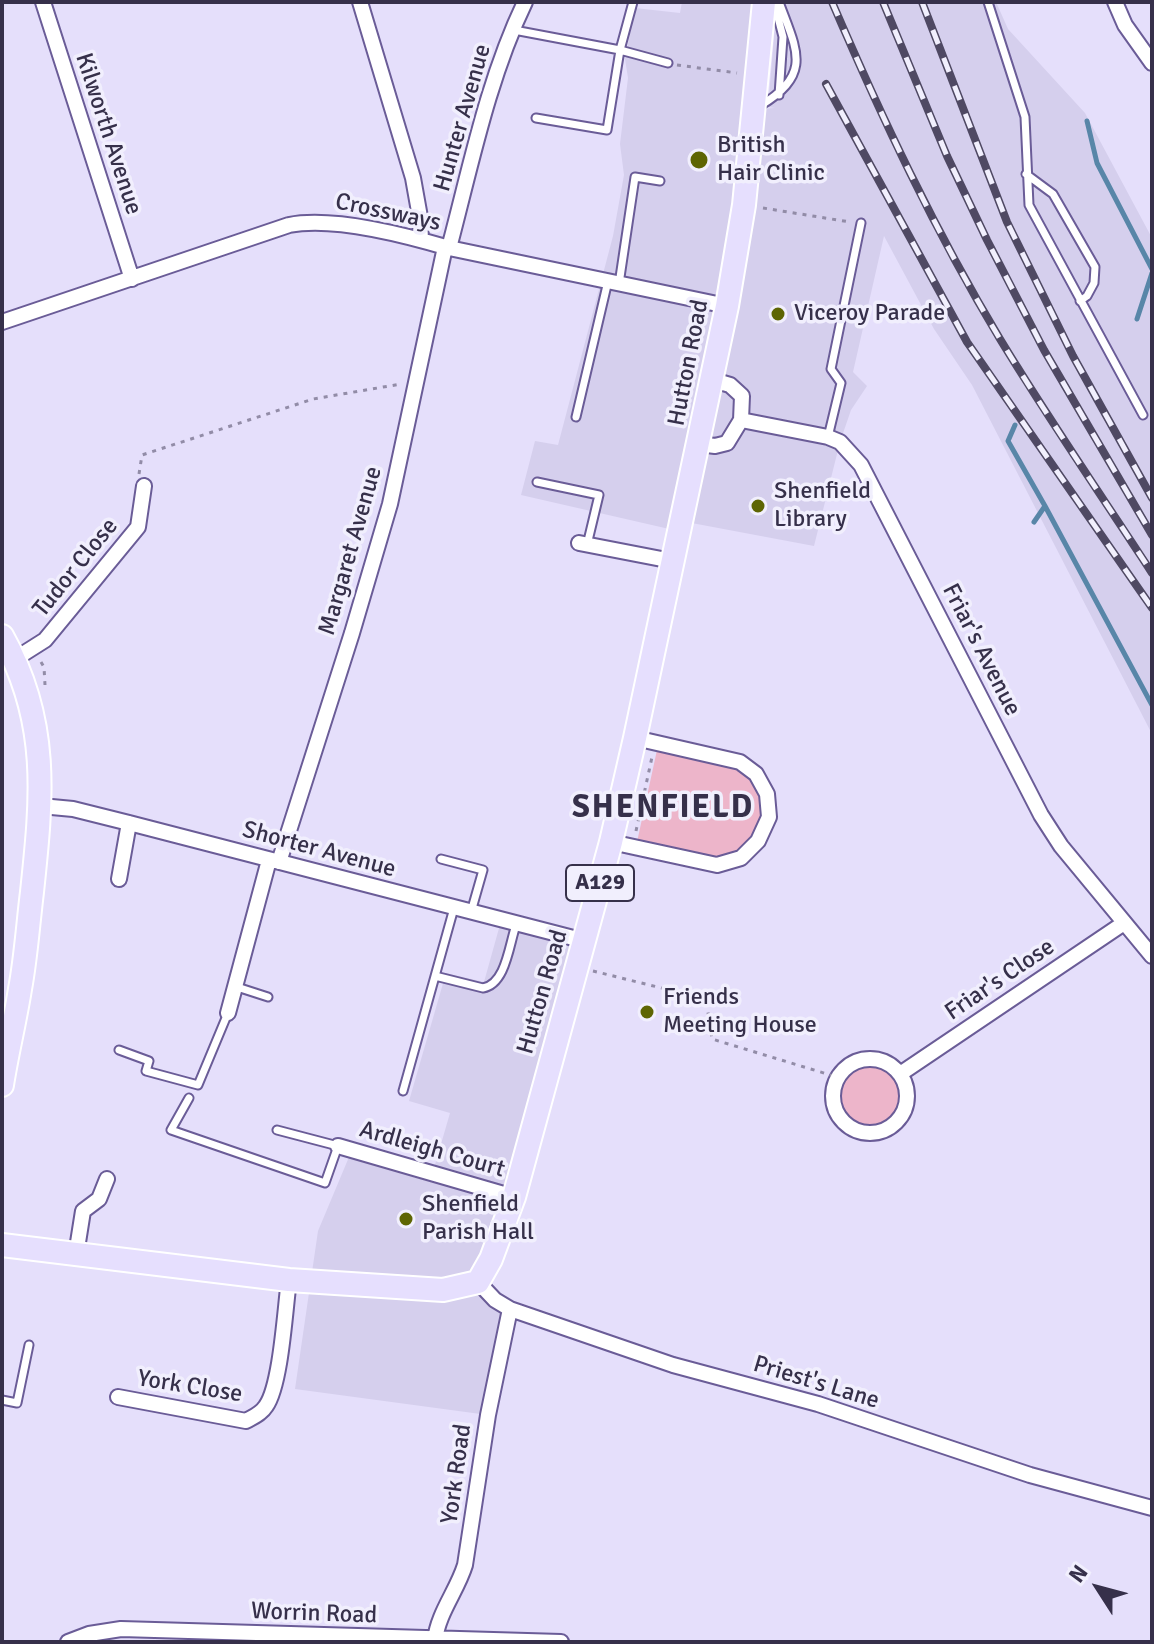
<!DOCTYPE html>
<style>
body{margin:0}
#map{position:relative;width:1154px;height:1644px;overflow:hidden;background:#e5dffb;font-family:Signika,sans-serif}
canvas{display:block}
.frame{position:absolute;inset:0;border:4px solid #36304a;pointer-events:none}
.north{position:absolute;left:1058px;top:1548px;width:80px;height:80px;-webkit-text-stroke:6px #f1effd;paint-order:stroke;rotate:306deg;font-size:22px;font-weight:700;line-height:32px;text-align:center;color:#36304a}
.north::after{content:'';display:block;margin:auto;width:28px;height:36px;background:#36304a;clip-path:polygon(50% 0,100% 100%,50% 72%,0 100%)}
</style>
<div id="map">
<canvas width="1154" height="1644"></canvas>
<div class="frame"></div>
<div class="north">N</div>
</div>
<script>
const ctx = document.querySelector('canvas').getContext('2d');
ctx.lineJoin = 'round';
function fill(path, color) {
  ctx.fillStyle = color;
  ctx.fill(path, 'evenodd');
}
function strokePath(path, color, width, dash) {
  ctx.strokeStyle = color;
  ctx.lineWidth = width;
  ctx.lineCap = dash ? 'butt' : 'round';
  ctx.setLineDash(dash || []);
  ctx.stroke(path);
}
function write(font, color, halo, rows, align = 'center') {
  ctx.font = font + ' Signika,sans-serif';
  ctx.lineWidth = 7;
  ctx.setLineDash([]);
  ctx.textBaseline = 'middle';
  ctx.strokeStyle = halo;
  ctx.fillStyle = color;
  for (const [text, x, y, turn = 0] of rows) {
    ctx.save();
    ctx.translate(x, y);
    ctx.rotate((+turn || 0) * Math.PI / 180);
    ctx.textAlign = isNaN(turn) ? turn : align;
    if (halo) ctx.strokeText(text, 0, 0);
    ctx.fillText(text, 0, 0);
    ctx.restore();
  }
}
const built = new Path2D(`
 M682 2H766L755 109 775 108 768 107 777 2H996L1008 29 1085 113 1152 238V734L972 385 934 329 884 236 853 372 867 386 851 410 840 442 814 546 681 521 678 531 521 495 535 441 558 445 613 236 624 175 620 144 628 78 625 59 635 8 680 13Z
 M501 921 585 941 478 1282 510 1309 488 1415 295 1389 318 1231 349 1157 430 1182 450 1113 409 1101 446 973 484 982Z`);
const green = new Path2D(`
 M657 750C690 757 755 758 762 800 764 813 763 817 757 829 748 845 740 855 721 859 709 862 653 846 637 842Z
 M839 1096a31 31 0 1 1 62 0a31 31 0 1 1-62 0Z`);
const stream = new Path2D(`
 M1087 121 1097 163 1152 269
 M1137 319 1152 273
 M1015 425 1008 441 1045 506 1034 522
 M1045 506 1152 705`);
const path = new Path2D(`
 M677 65 737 73
 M763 208 850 222
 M139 474 142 455 313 399 401 384
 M41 662 44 667 45 685
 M636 831 652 757
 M593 971 706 999 712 1039 837 1077`);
const lane = new Path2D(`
 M774 2 783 37 779 95
 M988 2 1025 117 1029 205 1143 415
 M514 30 620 50 668 63
 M760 106C813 74 797 51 779 2
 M536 118 607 130 620 50 633 2
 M1026 174 1053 194 1095 267 1094 283 1087 296 1080 301
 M619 284 635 177 660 181
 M576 417 608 281
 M828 437 841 383 831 369 861 223
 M537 482 599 495 587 545
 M441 859 483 870 471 912
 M435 976 483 988C506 984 509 945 516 925
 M237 987 268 997
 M119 1050 149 1061 146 1071 198 1085 228 1013
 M403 1091 454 908
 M189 1098 171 1130 325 1183 338 1146 277 1130
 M2 1400 17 1403 29 1345`);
const street = new Path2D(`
 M43 2 132 279
 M360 2 413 178 420 217 421 240
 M1115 2 1125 25 1152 63
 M449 248C471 165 488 79 525 2
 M2 322 289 225C333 216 405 235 449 248L727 306
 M741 420 828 437 840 442 861 465 1041 815 1061 846 1152 956
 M699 444 715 446 727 443 741 420 742 396 730 385 713 380
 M579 543 672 561
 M15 659 45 640 138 527 144 486
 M41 806 73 809 129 823 585 941
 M611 842 717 865 741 858 758 841 769 817 767 794 756 774 740 762 635 738
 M279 862 352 633 390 504 445 247
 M119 879 129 823
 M228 1013 269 860
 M833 1096a37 37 0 1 1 74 0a37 37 0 1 1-74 0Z
 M900 1074 1124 923
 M338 1146 514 1197
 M76 1255 83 1211 99 1199 107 1179
 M478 1282 495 1300 510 1309 673 1365 818 1404 1030 1475 1152 1508
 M118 1397 246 1421C253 1417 261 1414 266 1406 281 1385 285 1309 289 1280
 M435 1640C438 1613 457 1591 465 1565L488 1415 510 1309
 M68 1642 89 1634 121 1629 561 1642`);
const primary = new Path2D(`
 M2 636C50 721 42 798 32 892 28 924 26 957 20 989 15 1021 7 1053 2 1085
 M2 1245 289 1280 443 1290 478 1282 491 1259 514 1197 611 842 635 738 727 306 744 205 764 2`);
const rail = new Path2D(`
 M832 2C882 118 935 231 1000 339 1048 418 1101 495 1152 573
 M883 2 947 156 987 240 1044 350 1152 535
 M922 2 1007 222 1073 356 1152 498
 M826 84 967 342 1152 608`);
const markers = [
 [699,160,10,"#5e6503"],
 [778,314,8,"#5e6503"],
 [758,506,8,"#5e6503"],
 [647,1012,8,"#5e6503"],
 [406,1219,8,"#5e6503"]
];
const shields = [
 [600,883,68]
];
const shieldNames = [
 ["A129",600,883]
];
const streetNames = [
 ["Hunter Avenue",463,118,-74],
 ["Kilworth Avenue",108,134,72],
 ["Crossways",388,213,12],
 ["Hutton Road",689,363,-79],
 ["Margaret Avenue",351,551,-74],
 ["Tudor Close",76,568,-51],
 ["Friar's Avenue",981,650,63],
 ["Shorter Avenue",319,850,15],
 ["Friar's Close",1000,980,-34],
 ["Hutton Road",543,992,-74],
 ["Ardleigh Court",432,1150,16],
 ["Priest's Lane",816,1383,17],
 ["York Close",190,1387,9],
 ["York Road",457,1474,-82],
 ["Worrin Road",314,1614,2]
];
const poiNames = [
 ["British",717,146],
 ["Hair Clinic",717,174],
 ["Viceroy Parade",794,314],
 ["Shenfield",774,492],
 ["Library",774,520],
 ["Friends",663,998],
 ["Meeting House",663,1026],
 ["Shenfield",422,1205],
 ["Parish Hall",422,1233]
];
const districtNames = [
 ["SHENFIELD",663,809]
];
fill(built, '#d5cfed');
fill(green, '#edb5ca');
strokePath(stream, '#5886a8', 5);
strokePath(lane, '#6a5c97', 11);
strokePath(street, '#6a5c97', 18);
strokePath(primary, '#fff', 26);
strokePath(path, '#928ca7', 3, [4, 6]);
strokePath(lane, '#fff', 7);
strokePath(street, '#fff', 14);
strokePath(primary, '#e6dffe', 22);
strokePath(rail, '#4f4963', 8);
strokePath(rail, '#f1effd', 5, [15]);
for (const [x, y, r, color] of markers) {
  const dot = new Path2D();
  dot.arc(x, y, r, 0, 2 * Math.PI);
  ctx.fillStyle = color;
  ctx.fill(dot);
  strokePath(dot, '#f1effd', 3);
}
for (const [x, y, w] of shields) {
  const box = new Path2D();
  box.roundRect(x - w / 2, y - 18, w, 36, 6);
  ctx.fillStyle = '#f1effd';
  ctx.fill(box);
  strokePath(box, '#36304a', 2);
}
write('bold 22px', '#36304a', null, shieldNames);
write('24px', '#36304a', '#f1effd', streetNames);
write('24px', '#36304a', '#f1effd', poiNames, 'left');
ctx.letterSpacing = '2px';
write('bold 32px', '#36304a', '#f1effd', districtNames);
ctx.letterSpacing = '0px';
</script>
